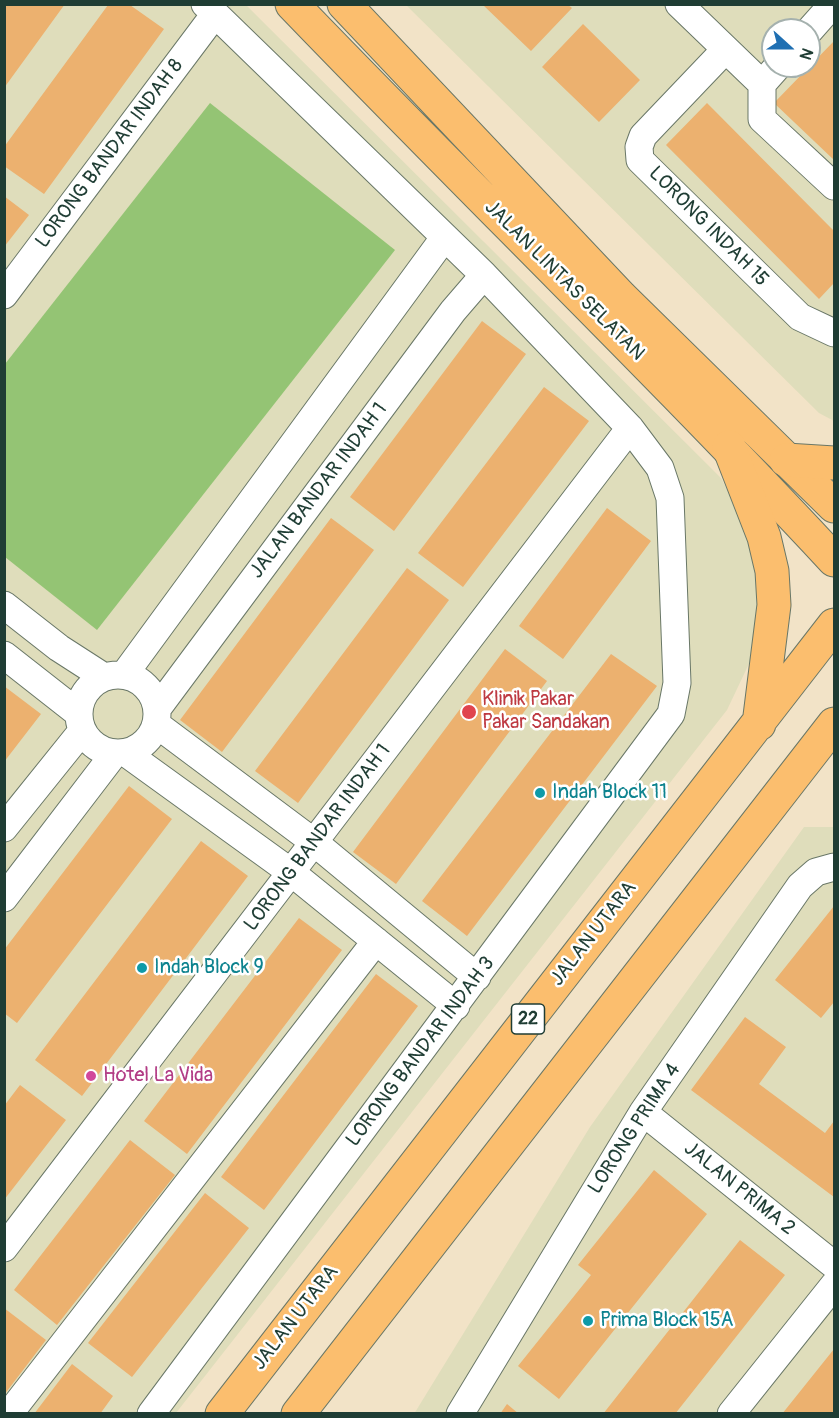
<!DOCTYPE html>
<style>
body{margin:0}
#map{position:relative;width:839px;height:1418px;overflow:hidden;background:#f2e3c7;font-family:Pangolin,sans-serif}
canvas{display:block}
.frame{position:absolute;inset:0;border:6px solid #1f3d34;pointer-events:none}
.north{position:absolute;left:761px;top:18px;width:60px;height:60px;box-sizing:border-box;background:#fff;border:2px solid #a5b1ae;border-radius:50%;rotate:111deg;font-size:16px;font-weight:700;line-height:24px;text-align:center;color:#1f3d34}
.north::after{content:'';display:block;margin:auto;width:21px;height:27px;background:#1f6fb2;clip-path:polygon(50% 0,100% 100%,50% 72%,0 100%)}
</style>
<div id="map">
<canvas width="839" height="1418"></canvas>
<div class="frame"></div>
<div class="north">N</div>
</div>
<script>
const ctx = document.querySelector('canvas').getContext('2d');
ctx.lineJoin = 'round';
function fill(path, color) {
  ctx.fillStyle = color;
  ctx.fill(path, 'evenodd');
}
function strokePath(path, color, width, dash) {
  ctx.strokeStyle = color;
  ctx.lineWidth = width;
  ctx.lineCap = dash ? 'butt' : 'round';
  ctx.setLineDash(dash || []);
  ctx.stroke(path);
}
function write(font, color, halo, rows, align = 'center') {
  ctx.font = font + ' Pangolin,sans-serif';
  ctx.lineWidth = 5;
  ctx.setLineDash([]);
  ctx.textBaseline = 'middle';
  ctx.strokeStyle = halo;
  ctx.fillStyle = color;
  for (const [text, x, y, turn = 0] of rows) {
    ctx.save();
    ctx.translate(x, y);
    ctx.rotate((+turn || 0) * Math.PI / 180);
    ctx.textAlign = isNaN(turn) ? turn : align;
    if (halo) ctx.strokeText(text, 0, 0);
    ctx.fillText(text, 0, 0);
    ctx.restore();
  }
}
const built = new Path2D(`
 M5 5H246L721 478 746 527 760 580 755 651 727 710 176 1413 5 1414Z
 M406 5H834V421L819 413ZM773 30H809V66H773Z
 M804 827H834V1413L414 1414 590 1127Z`);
const green = new Path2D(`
 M210 103 395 250 97 630 5 557V364Z`);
const building = new Path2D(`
 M4 4H65L4 88Z
 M108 5H130L164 29 44 194 4 166V147Z
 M483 5H568L572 8 531 51Z
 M583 24 640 80 599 122 542 67Z
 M834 41V160L774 103Z
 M707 103 834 231V283L819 299 666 145Z
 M4 196 29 215 4 247Z
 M482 321 526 354 394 531 350 497Z
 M544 387 589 421 463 587 418 553Z
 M607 508 651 541 563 659 519 626Z
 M331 518 374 550 222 752 180 720Z
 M407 568 449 600 298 803 255 771Z
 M505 649 547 681 396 884 353 852Z
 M611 654 657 686 467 936 422 901Z
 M4 686 41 714 4 762Z
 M129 786 172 819 17 1023 4 1013V950Z
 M201 841 248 876 82 1096 35 1060Z
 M834 906V1002L821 1018 775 980Z
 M299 918 342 950 187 1154 144 1121Z
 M376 974 418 1006 264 1210 221 1177Z
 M745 1017 786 1047 759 1084 825 1133 834 1121V1197L691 1090Z
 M20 1085 66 1120 4 1200V1106Z
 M130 1140 175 1175 57 1325 14 1290Z
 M654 1170 707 1214 559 1399 518 1366 591 1275 578 1265Z
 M205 1193 249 1228 132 1377 88 1343Z
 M740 1240 785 1275 675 1414H603Z
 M4 1308 46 1340 4 1395Z
 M834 1349V1414H782Z
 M72 1364 113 1396 100 1414H34Z
 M507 1404 519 1414H500Z`);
const minor = new Path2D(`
 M679 4 762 84
 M809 31 833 4
 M725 50 643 136 639 147 640 160 800 317 834 333
 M762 84V119L834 186
 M762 84 778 66
 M4 295 215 14
 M4 605 59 648 104 677
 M4 655 78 713
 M79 714a39 39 0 1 1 78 0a39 39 0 1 1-78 0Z
 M124 675 444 238
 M157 709 453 311 484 275
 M156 724 315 843 477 977
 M126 753 292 873 456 1006
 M4 828 82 731
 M4 898 114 754
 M643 1112 834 1265
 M4 1248 630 428
 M9 1414 376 941
 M151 1414 671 714 677 683 670 498 660 468 630 428 484 275 205 4
 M460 1414 643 1112 800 886 816 872 834 867
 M731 1414 834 1285`);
const major = new Path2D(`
 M292 4C472 191 658 371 834 560
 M344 4 621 297 834 506`);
const highway = new Path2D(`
 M729 447 764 537 772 571 774 605 759 724
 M786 460 834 463
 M222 1414 834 625
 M298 1414 834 724`);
const markers = [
 [469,712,8,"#e0444e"],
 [540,793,6,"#0f9aa8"],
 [142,968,6,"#0f9aa8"],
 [91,1076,6,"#d1479c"],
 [588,1321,6,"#0f9aa8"]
];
const shields = [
 [528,1019,33]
];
const shieldNames = [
 ["22",528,1019]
];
const streetNames = [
 ["LORONG BANDAR INDAH 8",110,154,-53],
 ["LORONG INDAH 15",708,227,45],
 ["JALAN LINTAS SELATAN",564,281,45],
 ["JALAN BANDAR INDAH 1",319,491,-53],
 ["LORONG BANDAR INDAH 1",318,838,-53],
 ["JALAN UTARA",594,934,-52],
 ["LORONG BANDAR INDAH 3",421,1052,-53],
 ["LORONG PRIMA 4",635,1129,-57],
 ["JALAN PRIMA 2",739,1189,39],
 ["JALAN UTARA",296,1318,-52]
];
const healthNames = [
 ["Klinik Pakar",482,700],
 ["Pakar Sandakan",482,723]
];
const cultureNames = [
 ["Indah Block 11",552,793],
 ["Indah Block 9",154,968],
 ["Prima Block 15A",600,1321]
];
const hotelNames = [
 ["Hotel La Vida",103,1076]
];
fill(built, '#dfddbb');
fill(green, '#94c474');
fill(building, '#ecb16f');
strokePath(minor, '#697767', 29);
strokePath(major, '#697767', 35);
strokePath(highway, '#697767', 35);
strokePath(minor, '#fff', 27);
strokePath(major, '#fbbe6e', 33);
strokePath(highway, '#fbbe6e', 33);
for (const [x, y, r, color] of markers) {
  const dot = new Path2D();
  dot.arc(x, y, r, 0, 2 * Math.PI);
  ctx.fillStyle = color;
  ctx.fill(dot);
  strokePath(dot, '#fff', 2);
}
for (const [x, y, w] of shields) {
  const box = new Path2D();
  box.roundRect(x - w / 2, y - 15, w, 30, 4.5);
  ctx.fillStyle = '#fff';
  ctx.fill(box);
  strokePath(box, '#1f3d34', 1.5);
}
write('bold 18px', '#1f3d34', null, shieldNames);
write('20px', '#1f3d34', '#fff', streetNames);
write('20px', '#be3a42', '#fff', healthNames, 'left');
write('20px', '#0d838f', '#fff', cultureNames, 'left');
write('20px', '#b23c85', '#fff', hotelNames, 'left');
</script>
